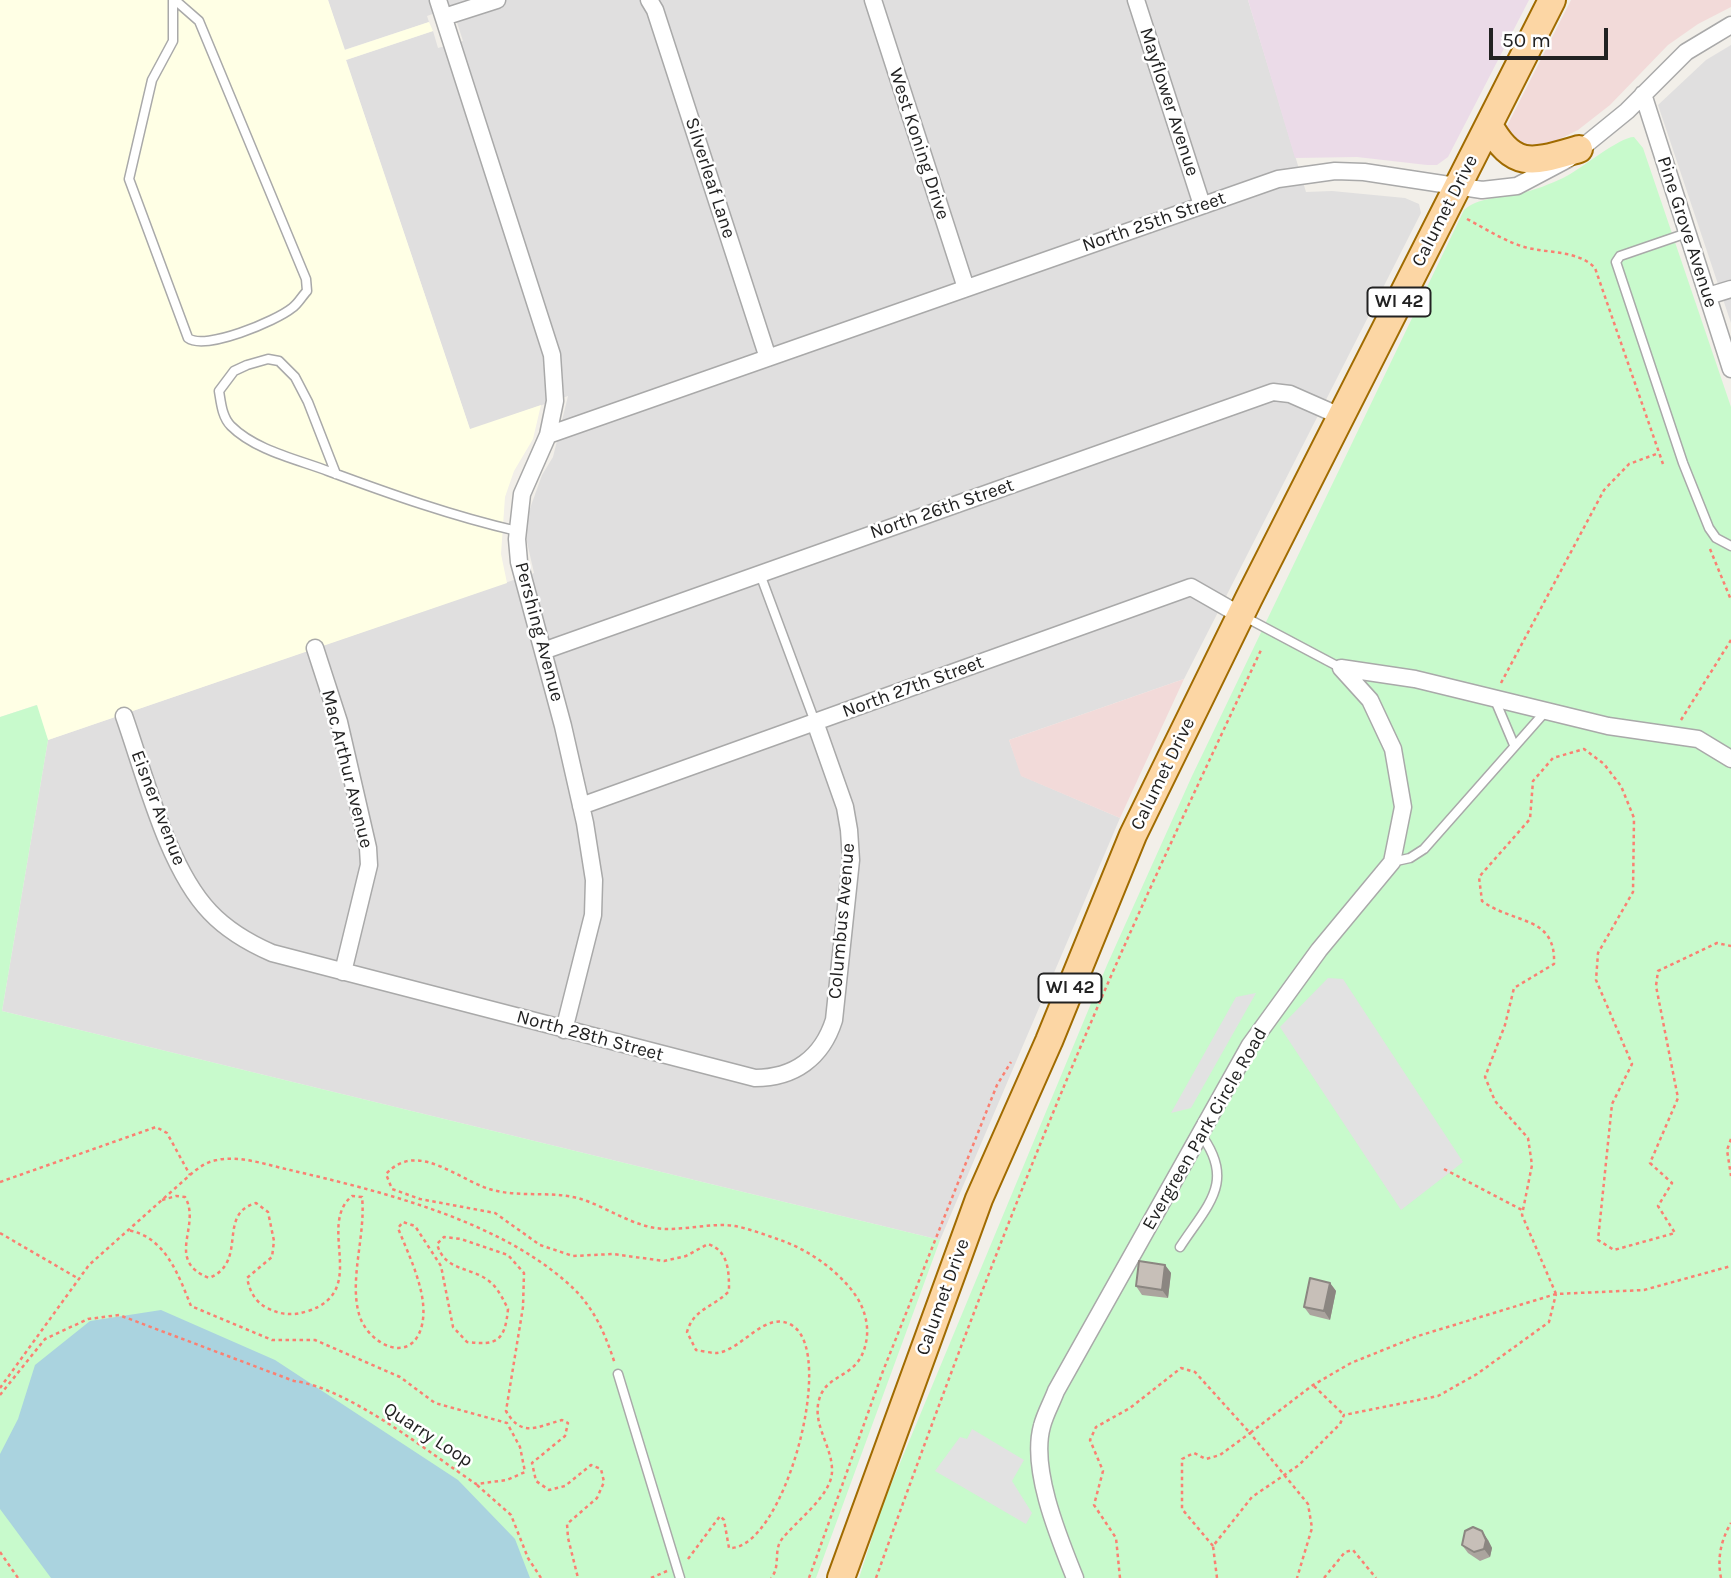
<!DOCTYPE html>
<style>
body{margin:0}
#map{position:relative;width:1731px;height:1578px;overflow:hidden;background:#f2efe9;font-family:Karla,sans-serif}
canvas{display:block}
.scale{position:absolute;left:1489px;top:28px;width:119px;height:32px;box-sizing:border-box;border:4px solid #222;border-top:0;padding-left:9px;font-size:21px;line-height:24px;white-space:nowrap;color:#222;-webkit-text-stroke:5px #fff;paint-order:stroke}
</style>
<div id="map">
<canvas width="1731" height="1578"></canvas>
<div class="scale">50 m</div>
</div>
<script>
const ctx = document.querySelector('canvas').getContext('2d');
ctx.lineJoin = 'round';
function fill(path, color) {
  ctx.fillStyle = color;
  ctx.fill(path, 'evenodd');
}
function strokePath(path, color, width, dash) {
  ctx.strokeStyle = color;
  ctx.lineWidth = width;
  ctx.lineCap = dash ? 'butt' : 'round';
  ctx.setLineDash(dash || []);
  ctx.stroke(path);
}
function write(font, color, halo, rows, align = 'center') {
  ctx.font = font + ' Karla,sans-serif';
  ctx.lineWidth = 5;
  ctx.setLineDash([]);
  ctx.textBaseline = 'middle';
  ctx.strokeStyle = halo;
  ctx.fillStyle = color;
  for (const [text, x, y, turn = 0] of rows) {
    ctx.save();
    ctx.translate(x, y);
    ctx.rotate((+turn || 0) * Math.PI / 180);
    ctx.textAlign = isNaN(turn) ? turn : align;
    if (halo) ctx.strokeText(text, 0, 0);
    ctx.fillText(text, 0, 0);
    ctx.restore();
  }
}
const residential = new Path2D(`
 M328 0H1248L1306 192 1332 191 1405 198 1419 204 1421 213 1184 679 1009 740 1022 776 1120 818 940 1240 2 1011 48 740 534 573 526 538 528 514 542 475 553 457 568 396 470 430 346 60 433 31 438 48 463 41 452 7 427 16 429 22 344 50Z
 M1731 45V323L1658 105 1706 60Z`);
const commercial = new Path2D(`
 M1571 0H1731V7L1698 24 1668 45 1610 105 1578 130 1531 153 1504 132Z
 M1184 679 1120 818 1021 776 1009 740Z`);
const industrial = new Path2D(`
 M1248 0H1529L1448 157 1437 165H1427L1357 157 1295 158Z`);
const education = new Path2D(`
 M0 0H328L345 50 429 22 433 31 346 60 470 429 541 405 533 439 514 471 505 497 501 554 507 583 48 740 36 705 0 717Z`);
const park = new Path2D(`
 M1634 137 1643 148 1731 407V1578H859L883 1504 1107 965 1192 776 1464 210C1478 197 1503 198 1521 193 1535 190 1550 184 1563 178 1580 170 1619 137 1634 137Z
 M37 705 48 740 2 1011 940 1240 816 1578H0V717Z`);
const parking = new Path2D(`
 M1328 978 1343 979 1463 1162 1401 1210 1280 1027Z
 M1256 993 1191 1108 1171 1113 1236 997Z
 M972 1429 1024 1460 1012 1481 1032 1513 1026 1524 935 1471 960 1437 967 1439Z`);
const water = new Path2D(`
 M161 1310 275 1360 458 1480 515 1539 530 1578H51L0 1509V1454L18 1419 35 1365 90 1321Z`);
const path = new Path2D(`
 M1467 219C1486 229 1501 239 1521 246 1545 254 1577 249 1595 268L1663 464
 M1710 549 1731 600
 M1501 683 1604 490 1629 464 1659 453
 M1681 720 1731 640
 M1731 1139 1727 1150 1731 1176
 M1444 1169 1522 1210
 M0 1182 156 1127 167 1133 190 1175
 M162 1200 176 1196 185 1197C202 1226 164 1260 209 1278 249 1262 216 1214 256 1203L268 1212 274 1241 272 1257 247 1278C250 1291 254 1301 267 1308 281 1315 293 1316 308 1311 370 1291 316 1226 352 1196L362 1197C366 1234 349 1279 359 1314 367 1344 412 1367 422 1325 429 1295 409 1256 398 1228L403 1222 415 1226 441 1266 453 1327 467 1342C498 1346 505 1340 508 1309 503 1299 498 1288 489 1281 470 1266 445 1272 437 1244L444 1237 461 1239 508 1255 524 1273 523 1307 506 1411C522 1438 536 1427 562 1420L568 1423 565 1436 532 1463 536 1481 549 1490 565 1486 591 1465 601 1469 604 1482 597 1498 567 1524 568 1538 578 1578
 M0 1233 79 1279
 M1556 1294 1522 1215 1532 1165 1528 1138 1495 1101 1485 1077 1505 1025 1514 988 1554 964C1556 915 1515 925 1482 901L1479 877 1530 819 1533 781 1553 758 1584 749 1604 764 1621 786 1634 818 1633 892 1598 953 1596 980 1632 1064 1612 1104 1598 1240 1614 1250 1675 1233 1658 1206 1672 1183 1650 1163 1678 1098 1656 986 1658 971 1717 943 1731 946
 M1314 1386 1344 1415
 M0 1388 89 1265 190 1175C198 1168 206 1162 217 1160 240 1155 267 1165 290 1170 380 1191 493 1219 564 1280 592 1303 604 1330 615 1364
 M0 1395 45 1339 88 1319 119 1315 294 1381C349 1388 428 1452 476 1484L507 1480 525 1472 520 1447 507 1423 435 1403 400 1377 315 1340H272L191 1306C178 1274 165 1236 127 1230
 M477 1485 511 1515 528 1558 541 1578
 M1213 1546 1182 1509V1459L1194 1453 1206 1459 1220 1455 1250 1433 1308 1504 1312 1528 1297 1578
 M0 1552 18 1578
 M688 1559 720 1516 724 1520 729 1548C783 1551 837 1355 793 1326 766 1308 743 1350 717 1353 711 1353 702 1351 696 1350L687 1332C694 1308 713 1308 729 1291 729 1272 729 1251 708 1244L686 1256 664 1261 613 1254 573 1256 540 1245 495 1213 420 1199 392 1189 386 1174C419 1138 461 1184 497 1191 524 1197 555 1191 581 1199 606 1207 630 1224 655 1228 681 1232 711 1222 735 1226 750 1229 766 1235 780 1240 809 1250 839 1271 856 1296 864 1308 868 1322 867 1336 862 1381 827 1370 819 1400 812 1425 833 1447 832 1472 831 1496 796 1521 782 1539 773 1550 781 1567 771 1578
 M651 1578 667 1571
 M809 1578 883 1371 997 1085 1011 1062
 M876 1578C950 1372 1027 1167 1115 967 1162 860 1212 755 1261 650
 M1120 1578 1116 1538 1094 1505 1103 1471 1090 1440 1096 1427 1130 1408 1181 1368 1195 1372 1250 1433 1313 1385 1351 1363 1418 1336 1556 1294 1644 1290 1731 1266
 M1217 1578 1213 1546 1252 1497 1299 1465 1340 1424 1344 1415 1438 1396 1477 1374 1549 1322 1556 1294
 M1324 1578 1345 1552 1353 1550 1376 1578
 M1721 1578C1717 1558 1721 1540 1731 1523`);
const lane = new Path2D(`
 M173 0V41L152 80 129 179 188 338C205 351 276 321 292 308 298 304 302 296 307 291L306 279 199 21 175 0
 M1687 233 1620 256 1616 262 1683 463 1709 528 1716 538 1731 546
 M336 474 308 402 295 377 279 361 268 359 247 365 234 371 219 391C221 403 222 417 231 426 255 450 296 459 328 471 390 494 452 516 517 531
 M760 574 815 722
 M1243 616 1341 668
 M1495 700 1514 745
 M1392 862 1410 858 1424 849 1545 712
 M1180 1247C1208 1204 1237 1181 1199 1132
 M618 1374 680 1578`);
const street = new Path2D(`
 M438 0 552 355 555 401 548 435 522 494 517 539 519 562 563 726 585 823 594 880 593 915 564 1030
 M649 0 655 10 768 358
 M873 0 966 288
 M1136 0 1202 205
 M444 17 497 0
 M1643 94 1731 369
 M1708 296 1731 289
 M548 435 1278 179 1335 171 1364 172 1482 190 1517 186 1568 159 1627 111 1686 52 1731 25
 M315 648 339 722 368 848 369 865 343 972
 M543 651 1273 392 1290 394 1340 416
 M1341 668 1415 679 1608 726 1698 739 1731 759
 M124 716C145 775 167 867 210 912 227 930 249 943 272 953L755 1078C794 1078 822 1058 834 1020L851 860 849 830 845 807 815 722
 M581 806 1191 587 1240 615
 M1075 1578C1059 1538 1030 1469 1042 1426 1045 1414 1052 1402 1056 1391L1250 1045 1319 950 1392 862 1403 807 1393 749 1370 700 1341 668`);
const primary = new Path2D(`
 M1489 125C1514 171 1534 162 1579 149
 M841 1578 979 1199 1049 1041 1133 835 1249 598 1552 0`);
const wall = new Path2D(`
 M1165 1265 1171 1273 1168 1298 1142 1295 1136 1286Z
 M1330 1283 1336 1291 1330 1320 1310 1315 1304 1307Z
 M1488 1540 1492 1548 1490 1557 1480 1561 1468 1553 1462 1545Z`);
const shadedWall = new Path2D(`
 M1165 1265 1171 1273 1168 1298 1162 1290Z
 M1330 1283 1336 1291 1330 1320 1324 1311Z
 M1482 1531 1488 1540 1492 1548 1490 1557 1484 1549Z`);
const building = new Path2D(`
 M1139 1261 1165 1265 1162 1290 1136 1286Z
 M1310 1278 1330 1283 1324 1311 1304 1307Z
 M1473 1527 1482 1531 1486 1540 1484 1549 1474 1552 1462 1545 1465 1531Z`);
const shields = [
 [1399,302,63],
 [1070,988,63]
];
const shieldNames = [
 ["WI 42",1399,302],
 ["WI 42",1070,988]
];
const streetNames = [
 ["Mayflower Avenue",1169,102,72],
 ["West Koning Drive",919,144,72],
 ["Silverleaf Lane",710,178,72],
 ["Calumet Drive",1445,211,-63],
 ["North 25th Street",1154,222,-19],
 ["Pine Grove Avenue",1687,232,72],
 ["North 26th Street",942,509,-19],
 ["Pershing Avenue",539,632,75],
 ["North 27th Street",913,687,-20],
 ["Mac Arthur Avenue",347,769,76],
 ["Calumet Drive",1163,774,-64],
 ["Eisner Avenue",158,808,69],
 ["Columbus Avenue",842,921,-85],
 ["North 28th Street",590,1036,15],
 ["Evergreen Park Circle Road",1205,1129,-60],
 ["Calumet Drive",943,1297,-70],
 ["Quarry Loop",428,1435,33]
];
fill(residential, '#e0dfdf');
fill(commercial, '#f2dad9');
fill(industrial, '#ebdbe8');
fill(education, '#ffffe5');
fill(park, '#c8facc');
fill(parking, '#e2e2e2');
fill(water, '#aad3df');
strokePath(lane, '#a9a9a9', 11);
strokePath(street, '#a9a9a9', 19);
strokePath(primary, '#a06b00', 30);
strokePath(path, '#fa8072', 2.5, [3.5, 3.5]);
strokePath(lane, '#fff', 8);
strokePath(street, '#fff', 16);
strokePath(primary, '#fcd6a4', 26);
fill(wall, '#aba49e');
fill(shadedWall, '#8b8681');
fill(building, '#c7bfb8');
strokePath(building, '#8b8681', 2);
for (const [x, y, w] of shields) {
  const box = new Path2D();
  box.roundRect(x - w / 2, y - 14.5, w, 29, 5);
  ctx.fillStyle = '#fff';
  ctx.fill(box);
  strokePath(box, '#222', 2);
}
write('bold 18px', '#222', null, shieldNames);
write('19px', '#222', '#fff', streetNames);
</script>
